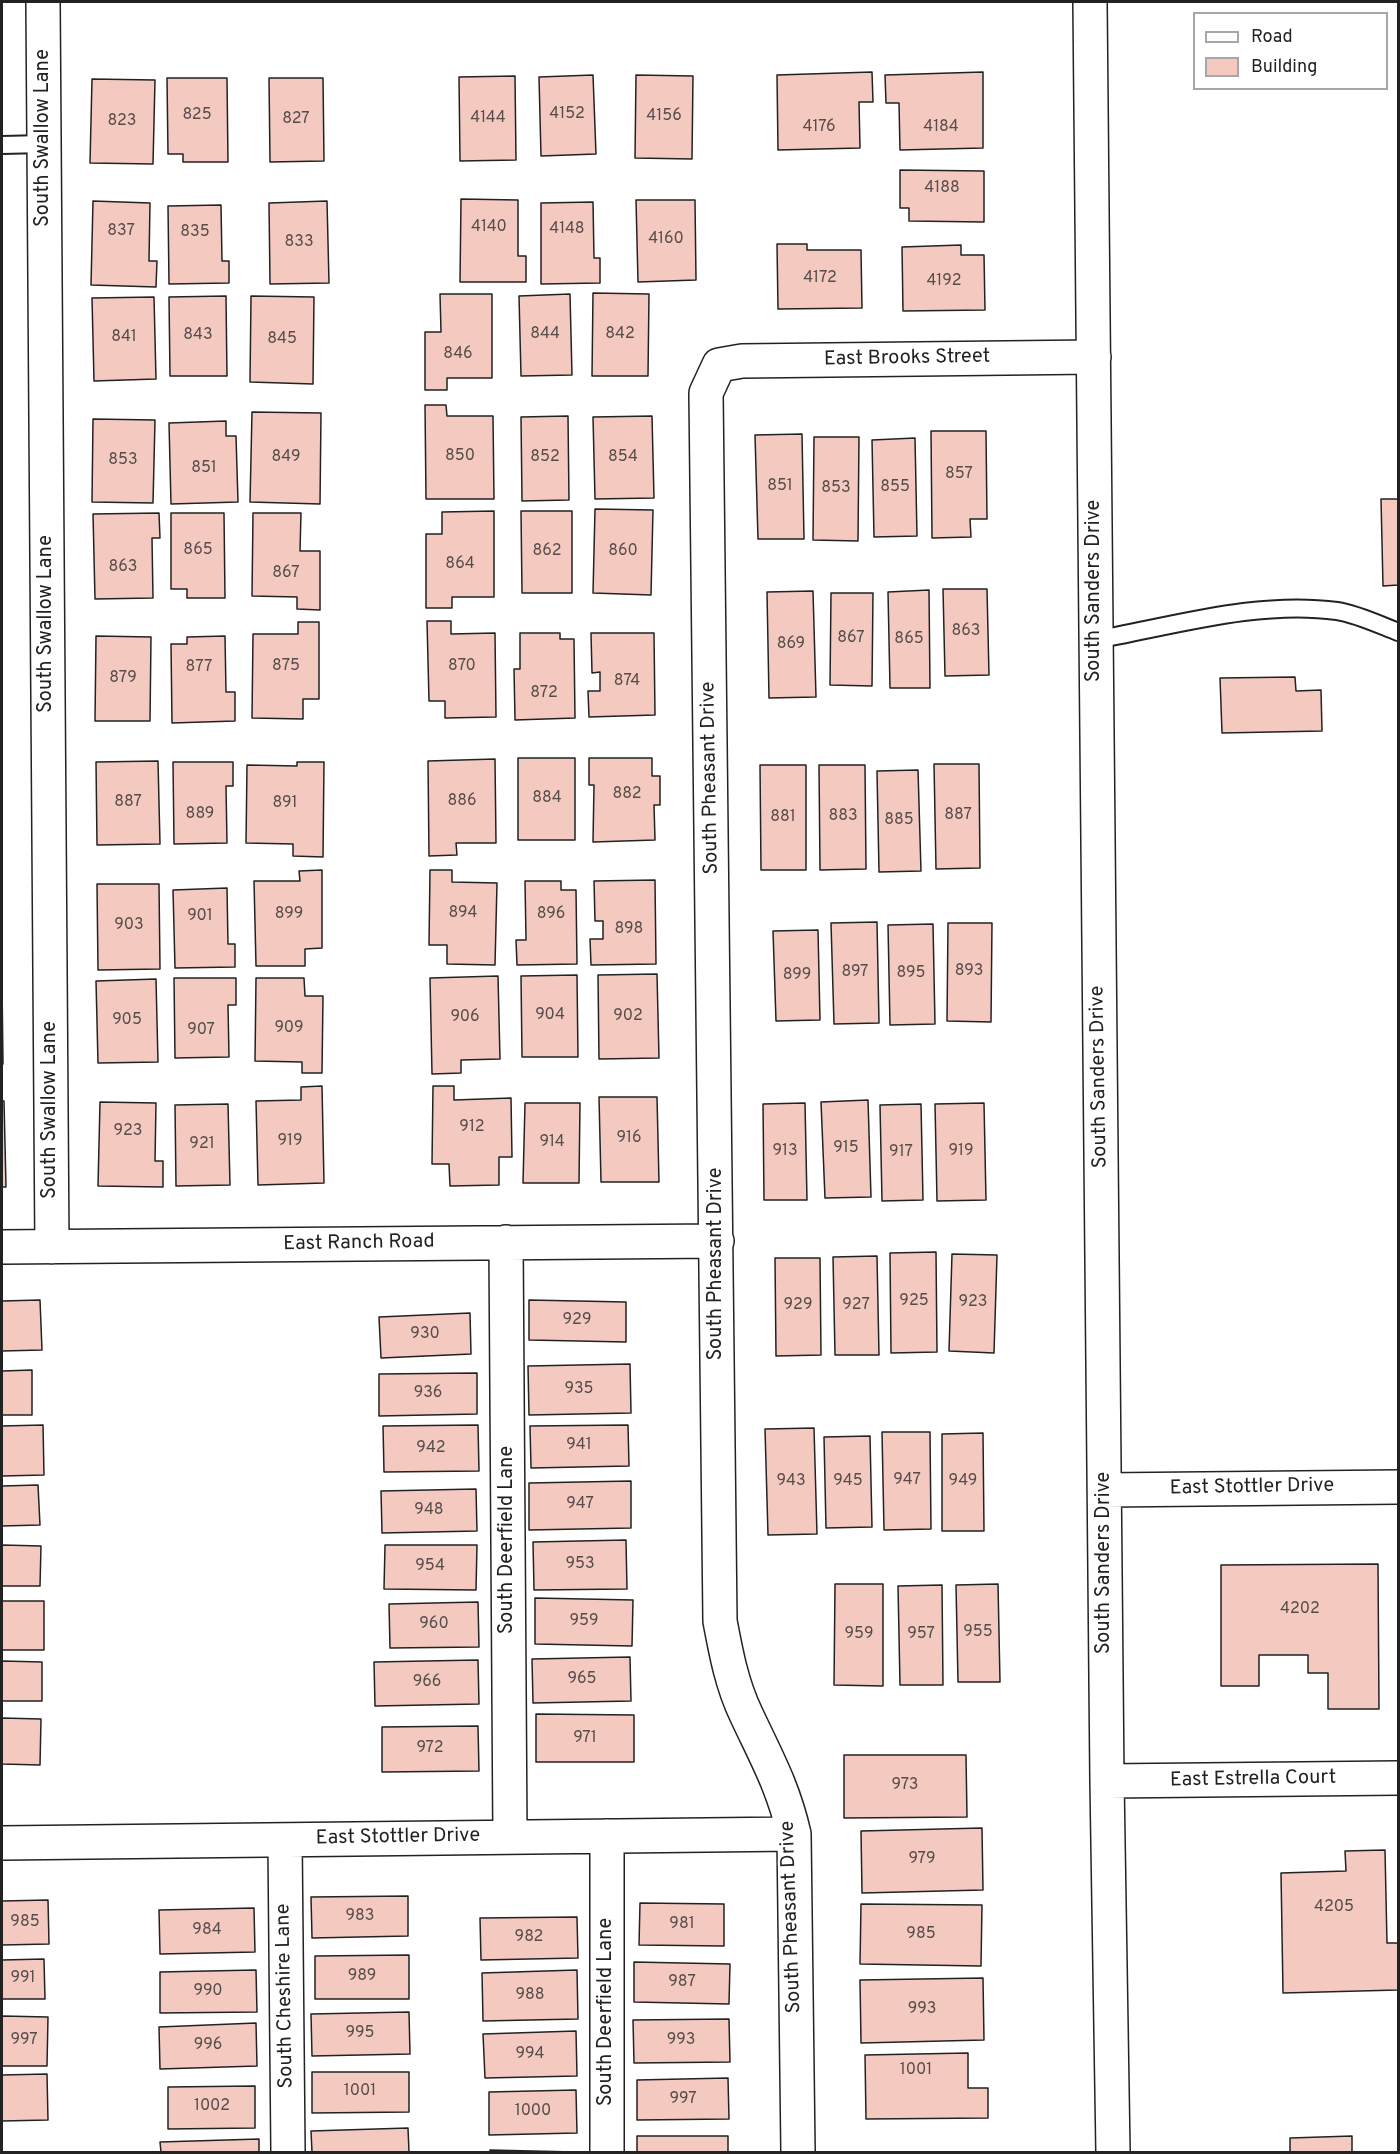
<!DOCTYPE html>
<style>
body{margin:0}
#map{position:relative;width:1400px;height:2154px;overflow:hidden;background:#fff;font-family:Overpass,sans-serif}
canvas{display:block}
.frame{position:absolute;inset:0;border:3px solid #222;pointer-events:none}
.legend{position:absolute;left:1193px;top:12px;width:195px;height:78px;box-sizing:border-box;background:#fff;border:2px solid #a7a7a7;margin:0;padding:8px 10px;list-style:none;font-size:18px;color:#222}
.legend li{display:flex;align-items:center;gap:12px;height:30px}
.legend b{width:30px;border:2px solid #a7a7a7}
</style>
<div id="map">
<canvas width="1400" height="2154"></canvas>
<div class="frame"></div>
<ul class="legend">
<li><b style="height:8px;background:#fff"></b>Road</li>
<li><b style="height:16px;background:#f3c9c0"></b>Building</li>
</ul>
</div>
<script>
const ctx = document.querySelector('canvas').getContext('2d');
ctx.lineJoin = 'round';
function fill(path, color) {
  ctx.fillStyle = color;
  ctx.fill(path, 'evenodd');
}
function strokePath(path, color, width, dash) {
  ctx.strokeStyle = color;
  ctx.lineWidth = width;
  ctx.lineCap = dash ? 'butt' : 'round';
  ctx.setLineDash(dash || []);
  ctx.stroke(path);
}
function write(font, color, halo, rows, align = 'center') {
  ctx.font = font + ' Overpass,sans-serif';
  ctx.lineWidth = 4.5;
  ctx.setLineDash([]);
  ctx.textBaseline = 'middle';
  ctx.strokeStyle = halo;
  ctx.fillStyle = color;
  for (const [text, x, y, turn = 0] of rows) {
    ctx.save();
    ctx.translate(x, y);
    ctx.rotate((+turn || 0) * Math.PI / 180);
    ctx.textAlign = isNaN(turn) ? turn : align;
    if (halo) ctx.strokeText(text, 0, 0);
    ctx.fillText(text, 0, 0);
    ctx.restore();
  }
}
const building = new Path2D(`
 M872 72 873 102H859L860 148 778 150 777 75Z
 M983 72V148L900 150 899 103H886L885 75Z
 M593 75 596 154 541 156 539 77Z
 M636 75 693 76 692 159 635 158Z
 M515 76 516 160 460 161 459 77Z
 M167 78H227L228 162H183V154H168Z
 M269 78H323L324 161 270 162Z
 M92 79 155 80 153 164 90 163Z
 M900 170 984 171V222L909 221V208H900Z
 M461 199 518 200V256H526V282H460Z
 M636 200H695L696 280 638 282Z
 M93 201 150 203 149 261H157L156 287 91 285Z
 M327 201 329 283 270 284 269 203Z
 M593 202 594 258H600V283L541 284V203Z
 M221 205 222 261H229V283L169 284 168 206Z
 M777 244H807V250H861L862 308 778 309Z
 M961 245V255H984L985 310 903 311 902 247Z
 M593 293 649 294 648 376H592Z
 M440 294H492V378H447V390H425V332H441Z
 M570 294 572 375 521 376 519 296Z
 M226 296 227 376H170L169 297Z
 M251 296 314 297 313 384 250 382Z
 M154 297 156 379 94 381 92 298Z
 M425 405H446L447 416H493L494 499H426Z
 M252 412 321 413 320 504 250 502Z
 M568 416 569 500 522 501 521 417Z
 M652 416 654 498 595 499 593 417Z
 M93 419 155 420 153 503 92 502Z
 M226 421V436H236L238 502 171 504 169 423Z
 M931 431H986L987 519H970L971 537 932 538Z
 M802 434 804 539H758L755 435Z
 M814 437H859L858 541 813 540Z
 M915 438 917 536 874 537 872 440Z
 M1381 499H1398V585L1383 586Z
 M595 509 653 510 651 595 593 593Z
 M494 511V597H452V608H426V534H442V512Z
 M521 511H572V593H522Z
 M159 513 160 538H152L153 598 95 599 93 514Z
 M171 513H224L225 598H187V589H171Z
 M253 513H301L300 551H320V610L297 609V597L252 596Z
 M943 589H987L989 675 945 676Z
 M929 590 930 688H890L888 592Z
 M813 591 816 697 769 698 767 592Z
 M831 593H873L872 686 830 685Z
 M427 621H451V634L495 633 496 717 445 718V701H429Z
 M298 622H319V699H303V719L252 718 253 634H298Z
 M520 633H560V639H574L575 718 515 720 514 669H520Z
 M591 633H654L655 715 589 717 588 691H600V672L592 673Z
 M96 636 151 637 150 721H95Z
 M225 636 226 692H235V721L172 723 171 644H187V637Z
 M1295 677 1296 691 1321 690 1322 731 1222 733 1220 678Z
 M518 758H575V840H518Z
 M589 758H652V776H660V805H654L655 840 593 842 594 785H589Z
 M495 759 496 843H456L457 855 429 856 428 761Z
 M158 761 160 844 97 845 96 762Z
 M173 762H233V786H226L227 843 174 844Z
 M297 762H324L323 857 293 856V844L246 843 247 765 297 766Z
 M934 764H979L980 868 936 869Z
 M760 765H806V870H761Z
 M819 765H865L866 869 820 870Z
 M918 770 921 871 879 872 877 771Z
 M322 870V948L305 949V966H256L254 881H300L299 871Z
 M430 870H452V882L497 883 495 965 447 964V945H429Z
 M655 880 656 964 591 965 590 939H603V921H595L594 881Z
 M525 881H561V890H576L577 964 517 965 516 940H526Z
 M97 884H159L160 969 98 970Z
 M227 888 228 944H235V967L175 968 173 890Z
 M877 922 879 1023 834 1024 831 923Z
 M948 923H992L991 1022 947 1021Z
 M933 924 935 1024 890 1025 888 925Z
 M818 930 820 1020 776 1021 773 931Z
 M657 974 659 1058 599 1059 598 975Z
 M577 975 578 1057H522L521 976Z
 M498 976 500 1059 461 1060V1073L432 1074 430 978Z
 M174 978H236V1005H228L229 1057 175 1058Z
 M256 978H304L305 996H323L322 1073H302V1062L255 1061Z
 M156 979 158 1062 98 1063 96 981Z
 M2 982 3 1064H2Z
 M322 1086 324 1183 258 1185 256 1101 301 1100V1087Z
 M433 1086H454V1100L511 1098 512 1157H499V1185L450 1186 449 1164H432Z
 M599 1097H657L659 1182H601Z
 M868 1100 871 1197 825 1198 821 1102Z
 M2 1101H4L6 1187H2Z
 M100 1102 156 1103 155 1161H163V1187L98 1186Z
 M525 1103H580L579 1183H523Z
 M805 1103 807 1200H764L763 1104Z
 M984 1103 986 1200 937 1201 935 1104Z
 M228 1104 230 1185 176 1186 175 1105Z
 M921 1104 923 1200 882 1201 880 1105Z
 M936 1252 937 1352 891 1353 890 1253Z
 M952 1254 997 1255 994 1353 949 1351Z
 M877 1256 879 1355H835L833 1257Z
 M775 1258H820L821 1355 776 1356Z
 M40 1300 42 1350 2 1351V1301Z
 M529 1300 626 1302V1342L529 1340Z
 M470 1313 471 1354 381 1358 379 1317Z
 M630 1364 631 1413 529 1415 528 1366Z
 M32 1370V1415H2V1371Z
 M477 1373V1414L379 1416V1374Z
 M43 1425 44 1475 2 1476V1426Z
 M478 1425 479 1471 384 1472 383 1426Z
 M628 1425 629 1466 531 1468 530 1426Z
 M814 1428 817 1534 768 1535 765 1429Z
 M882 1432H930L931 1529 884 1530Z
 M983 1433 984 1531H942V1434Z
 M870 1436 872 1527 826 1528 824 1437Z
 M631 1481V1528L529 1530V1483Z
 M38 1485 40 1525 2 1526V1486Z
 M476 1489 477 1531 382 1533 381 1491Z
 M626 1540 627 1589 534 1590 533 1542Z
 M2 1545 41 1546 40 1586H2Z
 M385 1545H477L476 1590 384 1589Z
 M1378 1564 1379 1709H1328V1673H1308V1655H1259V1686H1221V1565Z
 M835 1584H883V1686L834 1685Z
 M998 1584 1000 1682H958L956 1585Z
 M942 1585 943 1685H900L898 1586Z
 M535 1598 633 1600 632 1646 535 1644Z
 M2 1601H44V1650H2Z
 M478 1602 479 1647 390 1648 389 1604Z
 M630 1657 631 1701 533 1703 532 1659Z
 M478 1660 479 1704 375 1706 374 1662Z
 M2 1661 42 1662V1701H2Z
 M536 1714 634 1715V1762H536Z
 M2 1718 41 1719 40 1765 2 1764Z
 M478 1726 479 1771 382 1772V1727Z
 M844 1755H966L967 1817 844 1818Z
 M982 1828 983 1890 862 1893 861 1831Z
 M1385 1850 1387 1943H1398V1990L1283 1993 1281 1873 1346 1871 1345 1851Z
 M408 1896V1936L312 1938 311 1897Z
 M48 1900 49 1944 2 1945V1901Z
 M640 1903 724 1904V1946L639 1945Z
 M861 1904 982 1905 981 1966 860 1964Z
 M254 1908 255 1952 160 1954 159 1910Z
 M577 1917 578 1958 481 1960 480 1918Z
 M409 1955V1999H315V1956Z
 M44 1959 45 1999H2V1960Z
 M634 1962 730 1964 729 2004 634 2002Z
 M256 1970 257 2012 160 2013V1972Z
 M577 1970 578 2019 483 2021 482 1973Z
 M983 1978 984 2040 861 2043 860 1980Z
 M409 2012 410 2054 312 2056 311 2014Z
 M2 2016 48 2017 47 2066H2Z
 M729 2019 730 2062 634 2063 633 2020Z
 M256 2023 257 2066 160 2069 159 2027Z
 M576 2031 577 2076 485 2078 483 2034Z
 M968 2053V2088H988V2118L866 2119 865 2055Z
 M312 2072H409V2112L312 2113Z
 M47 2074 48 2120 2 2121V2075Z
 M728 2078 729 2119 637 2120V2080Z
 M255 2086V2128L168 2129V2087Z
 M576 2090 577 2133 489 2135V2092Z
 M408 2128 409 2152H312L311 2131Z
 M637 2136H728V2152H637Z
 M1352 2136V2152H1290V2138Z
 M259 2139V2152H161L160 2142Z
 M490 2150 575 2152H490Z`);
const lane = new Path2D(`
 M2 145 44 144
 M1095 640C1173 626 1258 600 1337 611 1357 614 1380 625 1398 632`);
const street = new Path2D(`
 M43 2 52 1247
 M1090 2 1107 1781 1113 2152
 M506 1242 510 1837
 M2 1247 717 1241
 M1105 1490 1398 1487
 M1107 1781 1398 1778
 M285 1840 288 2152
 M2 1843 794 1834
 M607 2152V1836
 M798 2152 794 1834C783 1786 766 1757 746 1714 732 1685 726 1653 720 1621L706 393 719 365 742 361 1094 357`);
const numberNames = [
 ["4152",567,115],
 ["825",197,116],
 ["4156",664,117],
 ["4144",488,119],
 ["827",296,120],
 ["823",122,122],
 ["4176",819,128],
 ["4184",941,128],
 ["4188",942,189],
 ["4140",489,228],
 ["4148",567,230],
 ["837",121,232],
 ["835",195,233],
 ["4160",666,240],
 ["833",299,243],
 ["4172",820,279],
 ["4192",944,282],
 ["844",545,335],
 ["842",620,335],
 ["843",198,336],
 ["841",124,338],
 ["845",282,340],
 ["846",458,355],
 ["850",460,457],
 ["849",286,458],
 ["852",545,458],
 ["854",623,458],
 ["853",123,461],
 ["851",204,469],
 ["857",959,475],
 ["851",780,487],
 ["855",895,488],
 ["853",836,489],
 ["865",198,551],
 ["862",547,552],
 ["860",623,552],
 ["864",460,565],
 ["863",123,568],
 ["867",286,574],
 ["863",966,632],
 ["867",851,639],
 ["865",909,640],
 ["869",791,645],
 ["875",286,667],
 ["870",462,667],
 ["877",199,668],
 ["879",123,679],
 ["874",627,682],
 ["872",544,694],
 ["882",627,795],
 ["884",547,799],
 ["886",462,802],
 ["887",128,803],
 ["891",285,804],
 ["889",200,815],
 ["887",958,816],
 ["883",843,817],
 ["881",783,818],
 ["885",899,821],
 ["894",463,914],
 ["899",289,915],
 ["896",551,915],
 ["901",200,917],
 ["903",129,926],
 ["898",629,930],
 ["893",969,972],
 ["897",855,973],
 ["895",911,974],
 ["899",797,976],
 ["904",550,1016],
 ["902",628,1017],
 ["906",465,1018],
 ["905",127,1021],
 ["909",289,1029],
 ["907",201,1031],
 ["912",472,1128],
 ["923",128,1132],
 ["916",629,1139],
 ["919",290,1142],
 ["914",552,1143],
 ["921",202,1145],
 ["915",846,1149],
 ["913",785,1152],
 ["919",961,1152],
 ["917",901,1153],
 ["925",914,1302],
 ["923",973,1303],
 ["929",798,1306],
 ["927",856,1306],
 ["929",577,1321],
 ["930",425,1335],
 ["935",579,1390],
 ["936",428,1394],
 ["941",579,1446],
 ["942",431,1449],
 ["947",907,1481],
 ["943",791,1482],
 ["945",848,1482],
 ["949",963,1482],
 ["947",580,1505],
 ["948",429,1511],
 ["953",580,1565],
 ["954",430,1567],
 ["4202",1300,1610],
 ["959",584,1622],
 ["960",434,1625],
 ["955",978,1633],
 ["959",859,1635],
 ["957",921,1635],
 ["965",582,1680],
 ["966",427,1683],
 ["971",585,1739],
 ["972",430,1749],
 ["973",905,1786],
 ["979",922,1860],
 ["4205",1334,1908],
 ["983",360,1917],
 ["985",25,1923],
 ["981",682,1925],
 ["984",207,1931],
 ["985",921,1935],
 ["982",529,1938],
 ["989",362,1977],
 ["991",23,1979],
 ["987",682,1983],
 ["990",208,1992],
 ["988",530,1996],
 ["993",922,2010],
 ["995",360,2034],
 ["997",24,2041],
 ["993",681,2041],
 ["996",208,2046],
 ["994",530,2055],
 ["1001",916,2071],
 ["1001",360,2092],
 ["997",683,2100],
 ["1002",212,2107],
 ["1000",533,2112]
];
const streetNames = [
 ["South Swallow Lane",44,138,-90],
 ["East Brooks Street",907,359,-1],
 ["South Sanders Drive",1095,591,-90],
 ["South Swallow Lane",47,624,-90],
 ["South Pheasant Drive",711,778,-91],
 ["South Sanders Drive",1100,1077,-91],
 ["South Swallow Lane",51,1110,-90],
 ["East Ranch Road",359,1244,-1],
 ["South Pheasant Drive",717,1264,-90],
 ["East Stottler Drive",1252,1488,-1],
 ["South Deerfield Lane",508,1540,-90],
 ["South Sanders Drive",1105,1563,-90],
 ["East Estrella Court",1253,1780,-1],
 ["East Stottler Drive",398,1838,-1],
 ["South Pheasant Drive",792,1917,-92],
 ["South Cheshire Lane",286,1996,-91],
 ["South Deerfield Lane",607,2012,-90]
];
fill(building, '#f3c9c0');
strokePath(building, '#222', 1.5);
strokePath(lane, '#222', 20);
strokePath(street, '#222', 36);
strokePath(lane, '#fff', 16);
strokePath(street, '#fff', 33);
write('16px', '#564c4a', null, numberNames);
write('20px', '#222', '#fff', streetNames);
</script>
